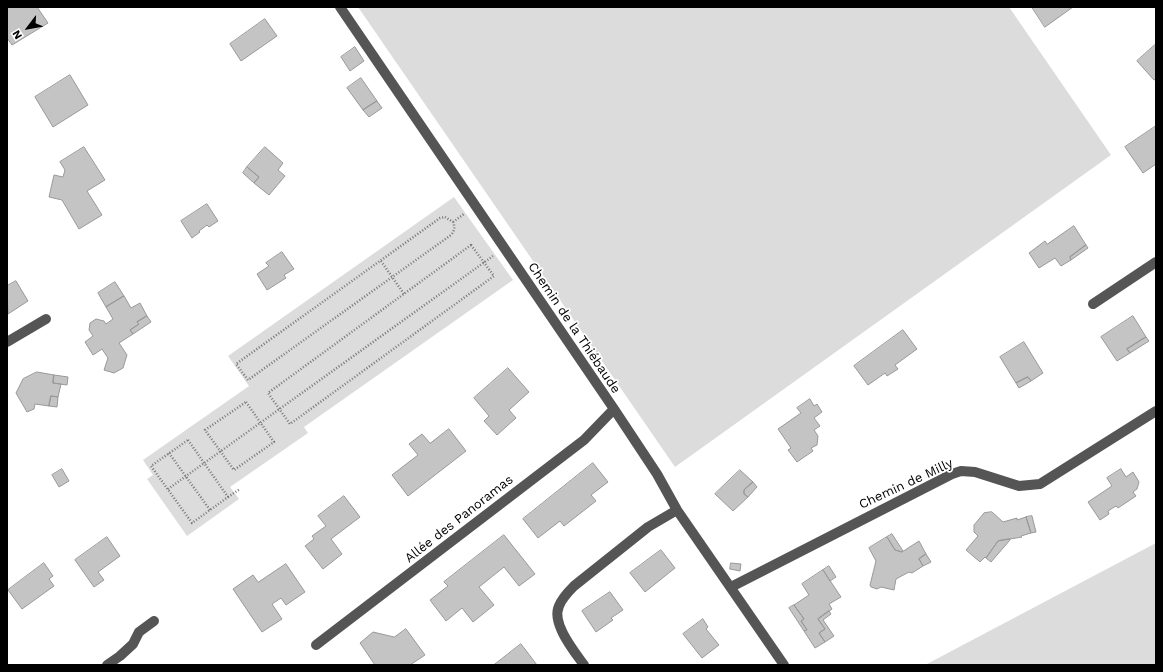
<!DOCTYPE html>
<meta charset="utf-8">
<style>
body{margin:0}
#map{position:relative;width:1163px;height:672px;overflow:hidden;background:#fff;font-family:"Work Sans",sans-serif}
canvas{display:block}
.frame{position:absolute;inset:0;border:8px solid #000;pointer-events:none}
.north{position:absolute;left:8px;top:8px;width:40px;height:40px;-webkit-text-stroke:3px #fff;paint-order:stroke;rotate:238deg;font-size:11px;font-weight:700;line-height:16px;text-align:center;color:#000}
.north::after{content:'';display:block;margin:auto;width:14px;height:18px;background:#000;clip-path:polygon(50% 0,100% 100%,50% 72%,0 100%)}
</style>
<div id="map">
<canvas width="1163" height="672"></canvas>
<div class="frame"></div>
<div class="north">N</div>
</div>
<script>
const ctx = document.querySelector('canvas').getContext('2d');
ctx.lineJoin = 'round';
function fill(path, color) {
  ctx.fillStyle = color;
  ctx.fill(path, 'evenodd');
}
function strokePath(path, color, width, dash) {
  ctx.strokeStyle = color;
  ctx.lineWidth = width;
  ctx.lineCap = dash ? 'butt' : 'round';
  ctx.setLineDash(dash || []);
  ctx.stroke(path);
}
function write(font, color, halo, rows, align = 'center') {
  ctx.font = font + ' "Work Sans",sans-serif';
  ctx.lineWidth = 3.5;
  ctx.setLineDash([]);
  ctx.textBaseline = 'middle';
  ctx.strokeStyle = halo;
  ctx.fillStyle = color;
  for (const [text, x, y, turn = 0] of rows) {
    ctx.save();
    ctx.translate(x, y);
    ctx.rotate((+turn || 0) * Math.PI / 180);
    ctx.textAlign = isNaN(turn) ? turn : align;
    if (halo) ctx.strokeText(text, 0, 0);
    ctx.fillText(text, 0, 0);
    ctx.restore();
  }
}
const green = new Path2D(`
 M358 7H1009L1111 155 675 467Z
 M454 197 513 280 304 427 308 433 230 487 239 499 187 536 147 479 153 475 143 460 249 386 228 356Z
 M1156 543V665H925Z`);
const building = new Path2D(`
 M7 7H37L48 23 12 45 7 38Z
 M1032 7H1073L1045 27Z
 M265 19 277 36 241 61 230 44Z
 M1156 44V79L1154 80 1137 61Z
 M355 47 364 61 350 71 341 57Z
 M70 75 88 105 53 127 35 97Z
 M361 78 377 101 363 110 347 88Z
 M377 101 382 108 369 117 363 110Z
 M1156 126V164L1143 173 1125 147Z
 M84 147 105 180 87 191 102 215 79 229 62 200 49 197 54 175 63 177 65 170 60 162Z
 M265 147 283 163 278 170 285 176 269 195 254 183 259 177 247 167Z
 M247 167 259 177 254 183 243 173Z
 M207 204 218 221 209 227 207 225 199 231 200 232 192 238 181 221Z
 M1074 226 1086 245 1070 257 1071 260 1061 266 1055 258 1039 268 1029 253 1045 241 1047 244Z
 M1086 245 1088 248 1071 260 1070 257Z
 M282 252 294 269 284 275 286 278 267 290 257 274 269 266 266 263Z
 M16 281 28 301 8 314 7 286Z
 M115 282 124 296 106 307 98 293Z
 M124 296 131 308 140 303 147 316 137 322 139 324 130 330 133 334 119 343 127 355 123 368 114 373 104 370 108 358 102 349 93 355 85 342 93 336 89 330 90 323 96 319 104 321 106 324 113 319 106 307Z
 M147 316 151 322 133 334 130 330 139 324 137 322Z
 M1133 316 1146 337 1127 349 1130 353 1117 361 1101 337Z
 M903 330 917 349 895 365 898 369 887 376 885 373 868 385 854 366Z
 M1146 337 1149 341 1130 353 1127 349Z
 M1024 342 1043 373 1031 381 1028 377 1016 383 1000 357Z
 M508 368 529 392 509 410 516 418 497 435 484 421 489 416 474 398Z
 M37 372 54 375 53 383 61 384 58 397 51 396 49 406 35 404 34 409 27 412 16 393 23 379Z
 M54 375 68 377 67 385 53 383Z
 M1028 377 1031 381 1019 388 1016 383Z
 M51 396 58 397 57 407 49 406Z
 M810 399 814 406 817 404 822 412 814 418 820 426 814 430 818 436 817 445 811 448 813 451 797 462 788 450 791 448 778 429 801 413 797 408Z
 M449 429 466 451 408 496 392 475 418 455 409 444 422 434 430 443Z
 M593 463 608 482 591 495 596 501 564 526 560 521 538 538 523 519Z
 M62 469 69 481 59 487 52 475Z
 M1121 469 1126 477 1133 472 1139 482 1137 489 1133 492 1136 496 1118 508 1116 506 1108 511 1109 514 1100 520 1088 502 1112 486 1107 478Z
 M740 470 753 482 744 490V494L748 497 733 511 715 494Z
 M753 482 757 487 748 497 744 494V490Z
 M344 496 360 517 331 539 342 554 323 569 305 546 314 539 312 536 326 526 318 516Z
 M992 512 1003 522 1017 518V520L1026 517 1031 533 1021 536 1022 537 998 541 986 558 985 557 980 562 966 550 978 536 974 532V525L984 513Z
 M1032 516 1036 532 1031 533 1026 517Z
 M892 534 903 551 902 552 895 550 887 537Z
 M504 535 535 574 519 586 504 567 479 587 494 605 473 622 462 608 446 621 430 600 448 586 444 582Z
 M107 537 120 556 98 572 104 580 94 587 75 560Z
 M887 537 895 550 902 552 919 541 926 554 919 559 923 566 912 573 909 572 896 579 894 590 881 587 877 589 871 587 870 585 876 561 869 548Z
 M1010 539V540L991 562 986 558 998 541Z
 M661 550 675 568 645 592 630 573Z
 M926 554 931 562 923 566 919 559Z
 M44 563 53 576 49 579 54 586 22 609 8 590Z
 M731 563 741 564 740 571 730 569Z
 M286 564 305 592 286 605 281 598 272 604 282 619 262 632 233 589 253 575 258 582Z
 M829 566 836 577 830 581 823 570Z
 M823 570 841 597 829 604 832 609 818 619 825 629 819 633 825 642 815 648 804 631 807 630 801 621 804 619 794 605 809 595 802 584Z
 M610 592 623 610 611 618 613 620 596 632 582 611Z
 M794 605 804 619 801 621 807 630 804 631 789 608Z
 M829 611 831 614 823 620 834 636 825 642 819 633 825 629 818 619Z
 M703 619 708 627 706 629 719 645 702 658 683 634Z
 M406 629 425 655 410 665H375L360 643 373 632 394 637Z
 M521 644 537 665H494Z`);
const path = new Path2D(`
 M445 217 453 222C455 227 455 230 451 235L248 380 236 364 440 218Z
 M453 222 464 214
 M471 245 494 276 290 424 268 393Z
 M381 261 404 294
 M246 402 274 442 234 470 205 430Z
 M188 440 228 497 192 523 151 466Z
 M169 453 210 510
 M168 489 493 256
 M228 497 240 489`);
const minor = new Path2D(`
 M340 7 614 409 657 474 677 510 784 665
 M1093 304 1156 262
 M7 342 46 319
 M731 587 952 474 961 471 975 472 1019 486 1040 484 1156 411
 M316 645 584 440 614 409
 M107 665 120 656 133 644 139 632 154 621
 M584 665C574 651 551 623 559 606 562 598 568 592 574 586L648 527 677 510`);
const streetNames = [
 ["Chemin de la Thiébaude",574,328,56],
 ["Chemin de Milly",906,484,-25],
 ["Allée des Panoramas",459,519,-38]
];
fill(green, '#dcdcdc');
fill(building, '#c4c4c4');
strokePath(building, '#999', 1);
strokePath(path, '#777', 2.5, [1, 2]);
strokePath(minor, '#555', 10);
write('13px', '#000', '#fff', streetNames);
</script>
